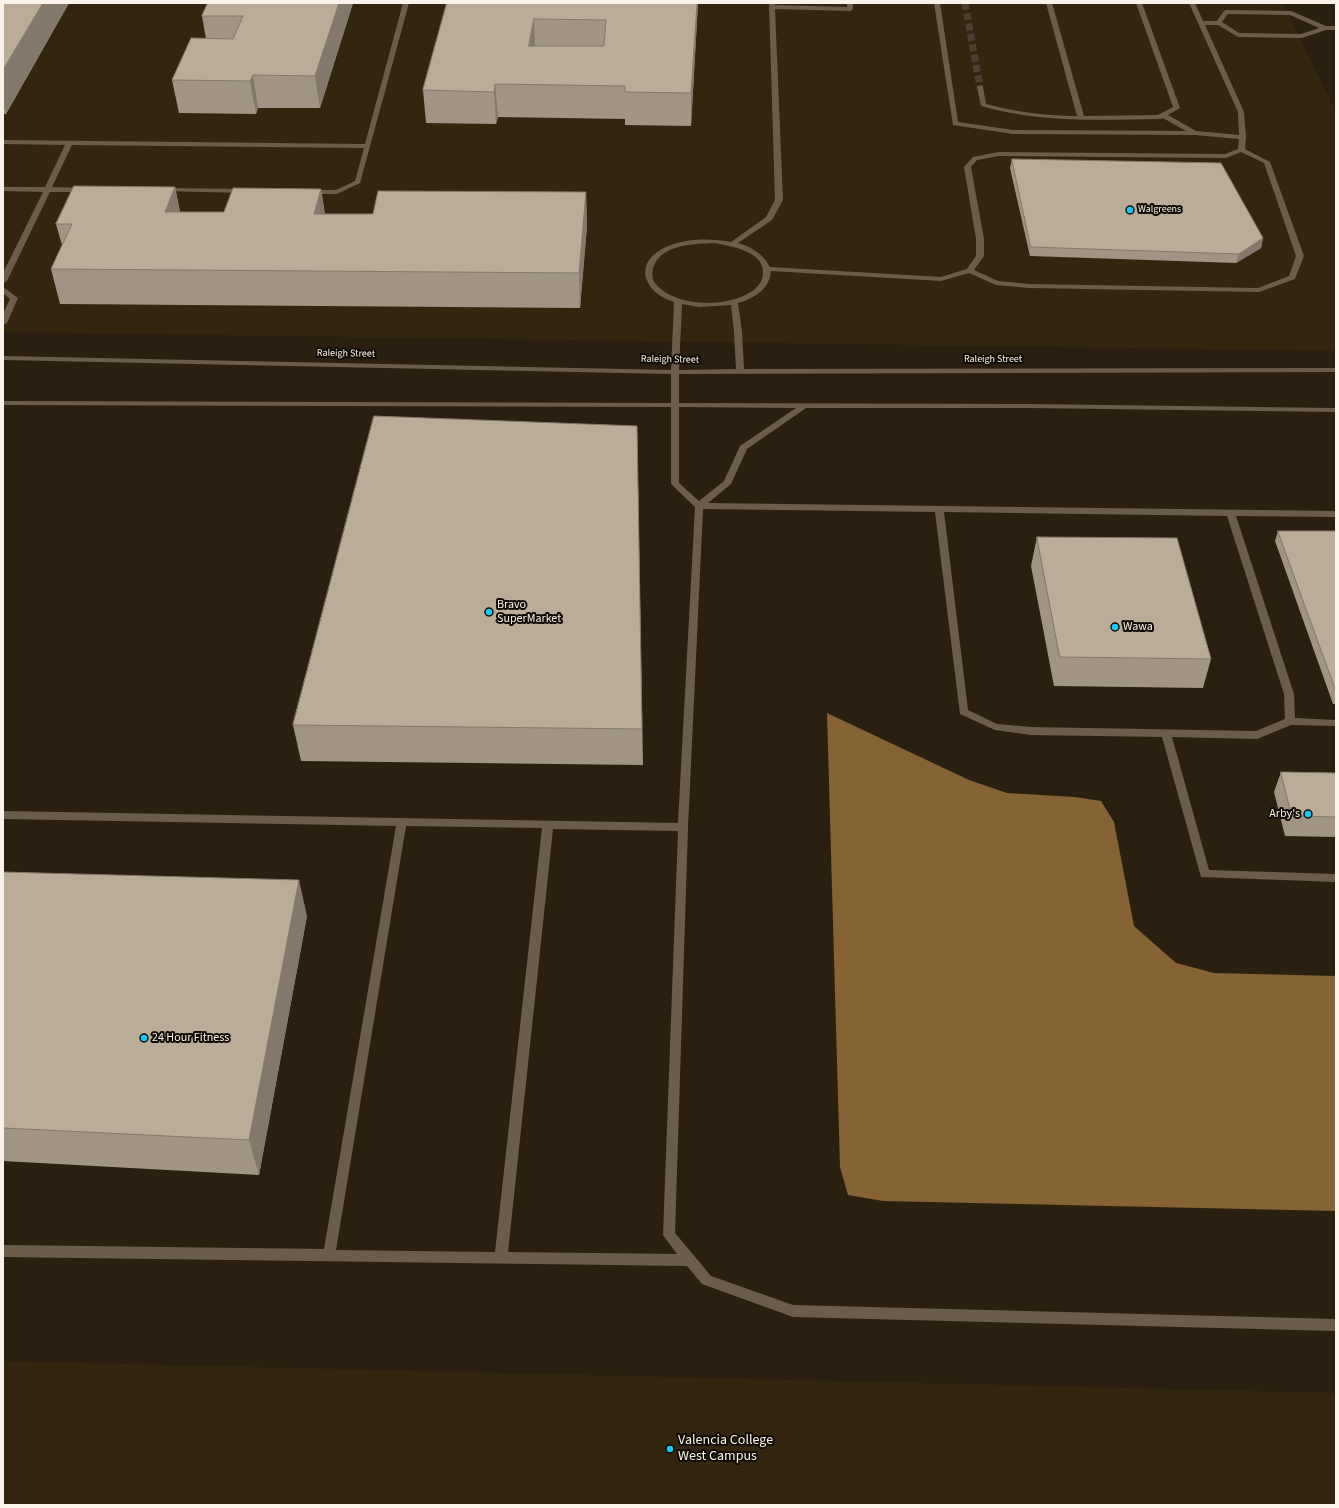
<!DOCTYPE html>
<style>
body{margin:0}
#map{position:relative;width:1339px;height:1508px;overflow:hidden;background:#2b2010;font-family:"Source Sans 3",sans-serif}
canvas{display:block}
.frame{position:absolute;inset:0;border:4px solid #fbf3e9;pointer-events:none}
</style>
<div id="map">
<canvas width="1339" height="1508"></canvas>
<div class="frame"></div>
</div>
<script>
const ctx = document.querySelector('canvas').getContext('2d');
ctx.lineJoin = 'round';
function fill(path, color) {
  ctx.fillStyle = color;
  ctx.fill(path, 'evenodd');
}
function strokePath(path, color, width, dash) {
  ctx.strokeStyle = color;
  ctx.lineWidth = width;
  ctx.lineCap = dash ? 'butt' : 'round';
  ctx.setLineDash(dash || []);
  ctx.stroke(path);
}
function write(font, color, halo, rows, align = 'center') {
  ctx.font = font + ' "Source Sans 3",sans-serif';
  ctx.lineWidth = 4;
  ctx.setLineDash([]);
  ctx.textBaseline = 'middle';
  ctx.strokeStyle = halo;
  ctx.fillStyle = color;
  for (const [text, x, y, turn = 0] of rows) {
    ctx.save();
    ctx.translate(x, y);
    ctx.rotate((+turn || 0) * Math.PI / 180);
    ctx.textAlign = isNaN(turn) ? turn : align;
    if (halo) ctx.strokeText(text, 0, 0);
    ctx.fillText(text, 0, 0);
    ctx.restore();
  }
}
const built = new Path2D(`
 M3 3H1283L1336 112V351L3 332Z
 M3 1361 1336 1393V1505H3Z`);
const water = new Path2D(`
 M827 713 969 780 1007 793 1075 797 1101 801 1114 822 1134 926 1176 963 1214 973 1336 976V1211L883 1201 848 1195 840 1167Z`);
const minorTunnel = new Path2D(`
 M965 3 980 87`);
const minor = new Path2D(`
 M403 3H409L360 183 337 194H309L305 192 309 190H336L355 181 364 148 72 145 52 187 85 188 89 190 85 192H50L7 281 3 283V273L43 192 3 191V187H45L65 145 3 144V140L365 144Z
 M769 3H775V5L847 7V3H853V9L850 11 775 9 783 200 772 220 738 243C752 247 763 254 770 267L941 277 967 269 976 256V239L964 167 973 157 999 152 1225 154 1238 149 1239 139 1195 135 1013 134 953 125 934 3H940L958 122 1013 130 1186 131 1163 118 1159 119C1098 120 1041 123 981 106L977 87 980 85 983 87 986 104C1016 112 1046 116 1077 116L1046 3H1052L1084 116 1158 115 1173 107 1136 3H1142L1180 108 1168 115 1196 131 1239 135 1238 112 1189 3H1195L1203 21H1217L1224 11 1226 10 1291 11 1326 26H1336V30H1326L1302 38 1238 37 1218 25H1205L1244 112 1246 137 1245 149 1270 162 1304 256 1295 279 1259 292 1029 288 996 285 969 273 941 281 771 271C770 289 753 299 738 303L742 332 744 369 1336 368V372L679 374V403L1028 404 1336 408V412L1028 408H806L747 449 731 484 708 503 1336 511V517L1236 516 1294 694 1295 718 1336 720V726L1291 725 1257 739 1172 737 1209 870 1336 874V882L1201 877 1162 737 1031 735 995 730 960 714 935 512 703 509 688 827 675 1233 711 1276 793 1305 1336 1319V1331L793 1317 702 1284 687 1266 3 1257V1245L324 1249 396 826 3 819V811L678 823 695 507 671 484V407L3 405V401L671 403V374L3 360V356L671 370 674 302C645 293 632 264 664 248 684 238 710 238 731 242L766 217 775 200ZM1228 14 1290 15 1319 28 1301 34 1239 33 1222 22ZM1241 152 1264 163 1296 256 1289 276 1258 288 1029 284 998 281 974 270 984 256V239L971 167 977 160 999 156 1226 158ZM714 243C730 246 766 251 763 275 762 283 756 289 749 293 724 308 674 307 655 283 652 279 652 273 653 268 661 244 693 244 714 243ZM682 304 699 307 731 305 734 332 736 369 679 370ZM679 407 796 408 740 446 724 481 699 501 679 483ZM944 512 1227 516 1284 694 1285 719 1256 731 1031 727 997 724 968 710ZM406 826 542 828 495 1252 336 1250ZM553 829 678 831 663 1235 677 1254 508 1252Z
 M163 188 245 189 249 191 245 193 161 191V189Z
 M3 287 18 298 7 323 3 325V314L10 299 3 293Z`);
const wall = new Path2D(`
 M3 3H69L6 114H3Z
 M208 3H353L320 108H258L256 114 179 113 172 80 206 39 202 16Z
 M447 3H698L691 126 625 125V119L498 117 496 124 426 123 423 90Z
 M1012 159 1263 238 1261 248 1236 263 1030 256 1010 168Z
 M175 187 180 212H224L321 189 325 214H373L586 192 587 226 580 308 60 304 51 269 62 245 56 224Z
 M637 426 643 765 301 761 293 725Z
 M1278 531H1336V704H1333L1275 541Z
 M1037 537 1211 659 1203 688 1054 686 1031 566Z
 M1281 772 1336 773V837L1285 836 1274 792Z
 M3 872 307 916 259 1175 3 1161Z`);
const shadedWall = new Path2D(`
 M43 3H69L6 114 3 104V70Z
 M339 3H353L320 108 315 76Z
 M697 3H698L691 126V93Z
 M534 19 535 51 529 46Z
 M253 75 258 108 256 114 250 81Z
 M495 84 498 117 496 124 494 92Z
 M175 187 182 221 165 212Z
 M321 189 326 223 314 214Z
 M586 192 587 226 580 308 579 273Z
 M1263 238 1261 248 1236 263 1239 254Z
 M299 880 307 916 259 1175 249 1140Z`);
const building = new Path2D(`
 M3 3H43L3 70Z
 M208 3H339L315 76 253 75 250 81 172 80 191 38 233 39 243 16H202Z
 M447 3H697L691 93 625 92V86L495 84 494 92 423 90ZM534 19 606 20 604 46H529Z
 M1012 159 1221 163 1263 238 1239 254 1031 247Z
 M74 186 175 187 165 212H224L233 188 321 189 314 214H373L378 191 586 192 579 273 51 269 72 224H56Z
 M374 416 637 426 642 729 293 725Z
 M1278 531H1336V691Z
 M1037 537 1177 538 1211 659 1060 657Z
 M1281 772 1336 773V817L1292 816Z
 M3 872 299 880 249 1140 3 1128Z`);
const markers = [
 [1130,210,4,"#13cafb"],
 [489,612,4,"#13cafb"],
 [1115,627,4,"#13cafb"],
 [1308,814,4,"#13cafb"],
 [144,1038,4,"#13cafb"],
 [670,1449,4,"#13cafb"]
];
const farPoinames = [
 ["Walgreens",1138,210]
];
const farStreetnames = [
 ["Raleigh Street",346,354,1],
 ["Raleigh Street",670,360,1],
 ["Raleigh Street",993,360]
];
const poiNames = [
 ["Bravo",497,605],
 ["SuperMarket",497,619],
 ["Wawa",1123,627],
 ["Arby's",1300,814,"right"],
 ["24 Hour Fitness",152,1038]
];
const nearPoinames = [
 ["Valencia College",678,1441],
 ["West Campus",678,1457]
];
fill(built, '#34250e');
fill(water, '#856334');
strokePath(minorTunnel, '#4a4031', 7, [7, 3.5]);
fill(minor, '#6c5d4a');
fill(wall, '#a19483');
fill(shadedWall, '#83786a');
fill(building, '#bbac98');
strokePath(building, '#83786a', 1);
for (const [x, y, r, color] of markers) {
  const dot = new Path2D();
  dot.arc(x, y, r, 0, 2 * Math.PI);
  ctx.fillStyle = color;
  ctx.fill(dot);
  strokePath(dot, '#100a05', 1.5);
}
write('10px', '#fbf3e9', '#100a05', farPoinames, 'left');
write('10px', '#fbf3e9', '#100a05', farStreetnames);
write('12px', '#fbf3e9', '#100a05', poiNames, 'left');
write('14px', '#fbf3e9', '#100a05', nearPoinames, 'left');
</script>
